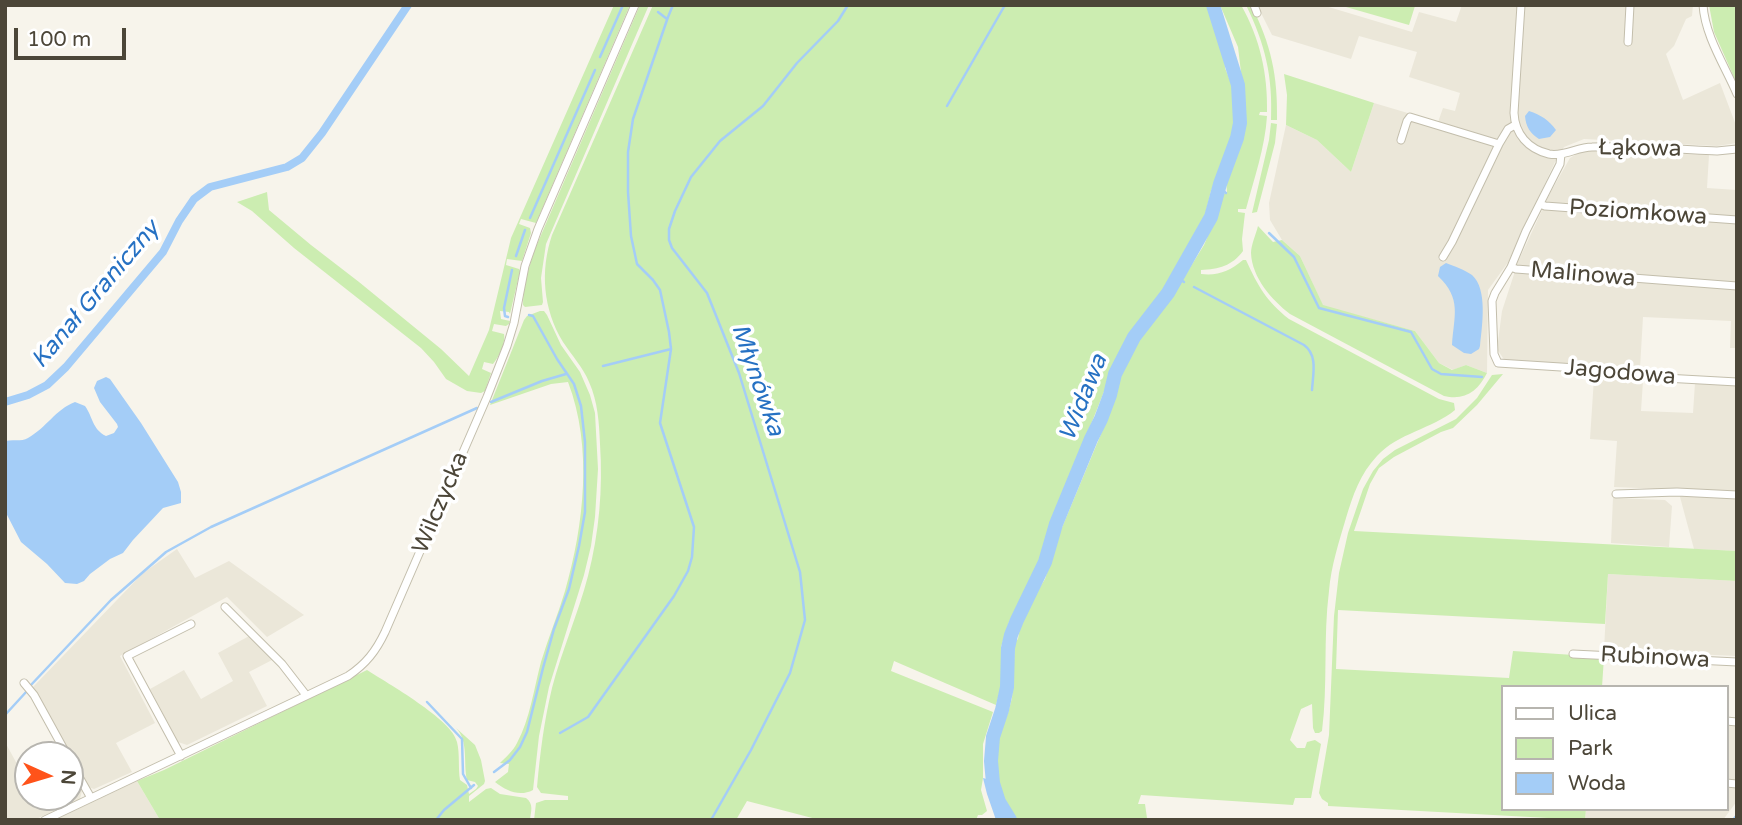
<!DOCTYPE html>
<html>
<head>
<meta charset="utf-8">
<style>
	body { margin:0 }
	#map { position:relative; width:1742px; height:825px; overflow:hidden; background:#f7f4eb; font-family:"Varela Round",sans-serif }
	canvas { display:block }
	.frame { position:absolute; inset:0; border:7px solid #4c4638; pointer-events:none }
	.legend { position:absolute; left:1501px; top:685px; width:228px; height:126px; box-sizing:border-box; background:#fff; border:2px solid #b7b5af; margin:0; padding:9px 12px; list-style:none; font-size:21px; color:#4c4638 }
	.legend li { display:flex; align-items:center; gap:14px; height:35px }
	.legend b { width:35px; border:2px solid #b7b5af }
	.north { position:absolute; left:14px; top:741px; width:70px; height:70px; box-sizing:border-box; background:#fff; border:2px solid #b7b5af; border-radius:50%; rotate:94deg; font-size:19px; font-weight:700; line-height:28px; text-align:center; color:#4c4638 }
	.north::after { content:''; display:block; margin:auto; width:24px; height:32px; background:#ff531a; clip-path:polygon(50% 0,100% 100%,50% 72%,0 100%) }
	.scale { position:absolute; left:14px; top:28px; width:112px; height:32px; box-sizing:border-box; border:4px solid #4c4638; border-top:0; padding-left:9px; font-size:21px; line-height:24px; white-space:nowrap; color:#4c4638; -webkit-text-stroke:5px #fff; paint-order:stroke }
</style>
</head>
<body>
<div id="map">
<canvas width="1742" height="825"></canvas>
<div class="frame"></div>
<ul class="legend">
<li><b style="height:9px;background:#fff"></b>Ulica</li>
<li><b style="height:19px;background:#ccedb1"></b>Park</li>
<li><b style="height:19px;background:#a4cdf7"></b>Woda</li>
</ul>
<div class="north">N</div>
<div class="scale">100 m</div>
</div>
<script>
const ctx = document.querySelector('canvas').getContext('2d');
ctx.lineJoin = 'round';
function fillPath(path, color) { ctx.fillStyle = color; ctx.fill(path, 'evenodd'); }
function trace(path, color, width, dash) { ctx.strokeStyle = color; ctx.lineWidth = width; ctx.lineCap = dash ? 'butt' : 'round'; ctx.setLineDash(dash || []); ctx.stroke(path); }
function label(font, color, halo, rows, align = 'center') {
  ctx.font = font + ' "Varela Round",sans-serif'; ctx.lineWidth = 7; ctx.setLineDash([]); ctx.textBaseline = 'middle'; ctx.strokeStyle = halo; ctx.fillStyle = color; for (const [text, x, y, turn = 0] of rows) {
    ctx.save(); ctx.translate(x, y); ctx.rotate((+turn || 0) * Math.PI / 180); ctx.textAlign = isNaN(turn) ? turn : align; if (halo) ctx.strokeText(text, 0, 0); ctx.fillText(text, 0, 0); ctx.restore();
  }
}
const residential = new Path2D(`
	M1257,5H1322L1412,32L1419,12L1456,22L1462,5H1693L1692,16L1686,19L1674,46L1666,54L1683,100L1720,83L1737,128V143L1717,146L1584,139L1564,147L1555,162L1509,261L1488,290L1487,373L1466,365L1453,370L1439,363L1415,331L1323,306L1300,256L1282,240L1270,220L1269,203L1286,125L1317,140L1351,172L1374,103L1438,122L1443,108L1455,111L1460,93L1409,77L1417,52L1359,36L1351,59L1272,35Z
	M1589,150L1709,155L1707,188L1737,190V348H1730L1731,321L1643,317L1640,368L1505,361L1497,349L1502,311L1518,262L1549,195L1570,158L1578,153Z
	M1594,378L1643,381L1641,411L1693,413L1695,383L1737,386V551L1694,549L1680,497V488L1664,489L1614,487L1617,441L1590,439Z
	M1613,498L1665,500L1672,506L1669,547L1611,543Z
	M177,549L195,578L229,561L304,615L267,637L227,597L120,656L155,723L116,743L132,772L94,789L88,787L33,687L143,573Z
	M1608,574L1737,581V656L1604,650Z
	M251,635L274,659L249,672L267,706L187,745L178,742L150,689L184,670L201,699L233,681L218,653Z
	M1726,725L1737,726V801L1723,820H1585L1586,809H1726Z
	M5,742L28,784V797H70V767L82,791L80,799L34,820H5Z
	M137,781L160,820H55Z`);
const green = new Path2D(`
	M614,5H630L536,223L521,219L519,224L530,228L531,233L522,261L507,259L506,265L519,269L520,271L510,314L509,312L500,311L501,319L510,321L509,324L506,326L494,324L492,331L504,334C506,342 499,357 493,364L484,362L482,369L491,373L485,391L481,393L467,391L446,379L434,362L421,348L294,248L252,211L237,202L267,192L269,210L311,245L359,282L441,349L469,376L489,330L511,238Z
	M640,5H649L546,244L541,278L543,302L542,305L525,307L523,305C523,286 529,267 535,249Z
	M653,5H1208L1224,45L1225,68L1233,88L1235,128L1211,191L1205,215L1158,298L1124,343L1107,384L1050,528L1036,571L1009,622L1001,647L1002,683L996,705L894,661L891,671L993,712L983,744V778L981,790L987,811L982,815H978L976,820H820L747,801L736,820H534L536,803L545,800H568V796L541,793L537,787C540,754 544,721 552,688C562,650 578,614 588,576C599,533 603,489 600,444C599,423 598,402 589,382C583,367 572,356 563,342C543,309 540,271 552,235Z
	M1220,5H1241C1260,38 1268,75 1267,112H1260L1259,115L1267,116C1265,148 1254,179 1246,209H1238V212L1245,213L1242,239L1243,251C1232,266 1219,269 1201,270V274C1218,276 1230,271 1243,260H1246C1258,286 1266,301 1289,319L1439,399L1454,403L1455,410C1432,429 1398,433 1377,456C1360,474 1353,495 1346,518C1339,542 1331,566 1329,591C1323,638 1328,685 1322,731L1319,733H1315L1313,728L1312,704L1301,709L1290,740L1297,748H1305L1307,742L1315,740L1321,744L1311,798H1295L1293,805L1141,795L1138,804H1145L1147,818L1153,820H1017L999,790L997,782V743L1008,713L1012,698L1015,642L1018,639L1020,627L1031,602L1045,579L1058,537L1111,410L1122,373L1143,333L1178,287L1204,245L1215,219L1223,193L1226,194L1227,192L1226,182L1242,143L1245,125V106L1238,47Z
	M1246,5H1251C1271,44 1278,76 1277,120H1271C1273,76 1265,44 1246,5Z
	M1339,5H1413L1415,6L1409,25Z
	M1709,5H1737V84L1714,32Z
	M1284,74L1374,103L1351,172L1317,140L1286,125L1287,95Z
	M1271,123L1277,124L1275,143L1257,212L1252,213L1269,140Z
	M1258,226L1273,242L1282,240L1300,256L1323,305L1415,331L1439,363L1452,370L1466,365L1487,373C1478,391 1465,401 1444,396L1290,314C1272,300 1252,278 1251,253C1251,245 1256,234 1258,226Z
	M540,311H544L547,315L561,345L580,372L590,395L595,413L598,469L595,517L591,546L584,575L549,687L539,736L533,790C520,797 506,791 495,782L508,772L509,764L500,763C506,757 513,751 517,743C530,719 534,688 541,662C548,638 558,615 565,591C584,525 593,447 568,382L551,384L490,405L524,320L527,316Z
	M1503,374L1477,405L1453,428L1441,432L1394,457L1379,468L1370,484L1354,531L1737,551V581L1608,574L1605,624L1338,610L1336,669L1509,678L1513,651L1604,657L1602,687H1502V809H1586L1585,820L1328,806V803L1322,799L1319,793L1329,735L1334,616L1339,573L1348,533L1363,489L1373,471L1383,459L1395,450L1456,419L1477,398L1492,375Z
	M367,670C387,683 453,720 457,742C460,754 458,768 460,780L467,785L469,794L476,789L478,786L475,782L467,780C463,764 469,741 456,728L475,745L481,760L485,781L484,784L469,796V802L486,789L491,788L500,794L526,798C534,804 531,811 530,820H160L137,781L164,770Z`);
const water = new Path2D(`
	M1529,111C1541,115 1549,120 1556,130L1550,137L1539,139C1530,133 1526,127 1525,116Z
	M1446,263C1454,266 1465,270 1472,275C1488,289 1482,326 1480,346L1479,349L1471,354L1464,353L1452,345C1454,315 1462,299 1438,276L1440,267Z
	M106,377L110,379L141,423L178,482L181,492V503L163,508L133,540L123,553L110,559L90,574L84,581L77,584L65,583L47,564L21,542L5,511V441C13,439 21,442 28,438C46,428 56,409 75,402L85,406C93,417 92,429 106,436L114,433L118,427L117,424L100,402L94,388L97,381Z
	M983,778L997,782L999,790L1017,820H996L987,794Z`);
const stream = new Path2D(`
	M658,12L667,19
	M600,57L623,5
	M947,106L1005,5
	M1219,187L1226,193
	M530,218L595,70
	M1269,233L1294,257L1319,308L1411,332L1432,369L1441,374L1482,377
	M516,256L525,230
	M1177,277L1184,282
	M1194,287L1304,345C1318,355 1313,374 1312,390
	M508,317L505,316L504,308L512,270
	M603,366L671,349
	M491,402L542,381L566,374
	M30,686L111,600L166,552L211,527L477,408
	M427,702L462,739L463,774L471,788
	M5,715L27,691
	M560,733L588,717L674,596L688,571L692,557L694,527L660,423L671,349L669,332L660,290L653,280L637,264L631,236L628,192V152L633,119L668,17L673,5
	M494,772L510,760L520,747L527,732L543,668L554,629L569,589L579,546L585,512V442L581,406L574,384L557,359L533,316L529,315
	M436,820L444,810L474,785
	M711,820L751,750L790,673L805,620L800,572L739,373L707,293L672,248L669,240V229L675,211L691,177L720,141L763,106L797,63L838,21L848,5
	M1733,820L1737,815`);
const canal = new Path2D(`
	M5,402L28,395L47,385L66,367L163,252L179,221L194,199L210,187L287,167L302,158L322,133L408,5`);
const river = new Path2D(`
	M1010,820L999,802L993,783L991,761L993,737L1002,710L1007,687L1008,648L1011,635L1017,620L1045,562L1056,524L1091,439L1101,419L1110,395L1115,374L1134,337L1168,293L1211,217L1220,184L1237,138L1240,123L1238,85L1213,5`);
const minor = new Path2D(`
	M1254,5L1257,13
	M1521,5L1514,113C1515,134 1528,149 1549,154C1564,157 1577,147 1592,147C1633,146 1675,149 1717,151L1737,149
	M1703,5C1705,36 1725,66 1737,94
	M1628,42L1630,5
	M1401,140L1407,121L1410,117L1499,144
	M1561,154L1560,164L1526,231L1511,267L1516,269L1737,286
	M1540,204L1545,206L1737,220
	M1443,257L1452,242L1499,144L1508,129L1515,125
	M1511,267L1495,293L1492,301L1494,354L1498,363L1592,369L1647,377L1737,382
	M1616,494L1677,492L1737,495
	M225,607L282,664L306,695
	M1573,654L1737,662
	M24,683L34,695L67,755
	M1726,721L1737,722
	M181,756L127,656L191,624
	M70,761L91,798
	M1726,783L1737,784
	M45,820L348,676C366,664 376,651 385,632L487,397L507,346L514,323L525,266L538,229L635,5`);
const streetNames = [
	["Łąkowa",1640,149,1],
	["Poziomkowa",1638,213,4],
	["Malinowa",1583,275,5],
	["Jagodowa",1620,373,5],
	["Wilczycka",441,503,-67],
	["Rubinowa",1655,658,3]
];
const waterNames = [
	["Kanał Graniczny",96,295,-50],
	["Młynówka",757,380,71],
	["Widawa",1084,398,-68]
];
fillPath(residential, '#ebe7d9');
fillPath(green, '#ccedb1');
fillPath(water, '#a4cdf7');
trace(stream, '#a4cdf7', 2.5);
trace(canal, '#a4cdf7', 8);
trace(river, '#a4cdf7', 14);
trace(minor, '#c3beac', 9);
trace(minor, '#fff', 7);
label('23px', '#4c4638', '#fff', streetNames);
label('italic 24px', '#2671c3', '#fff', waterNames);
</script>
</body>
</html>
